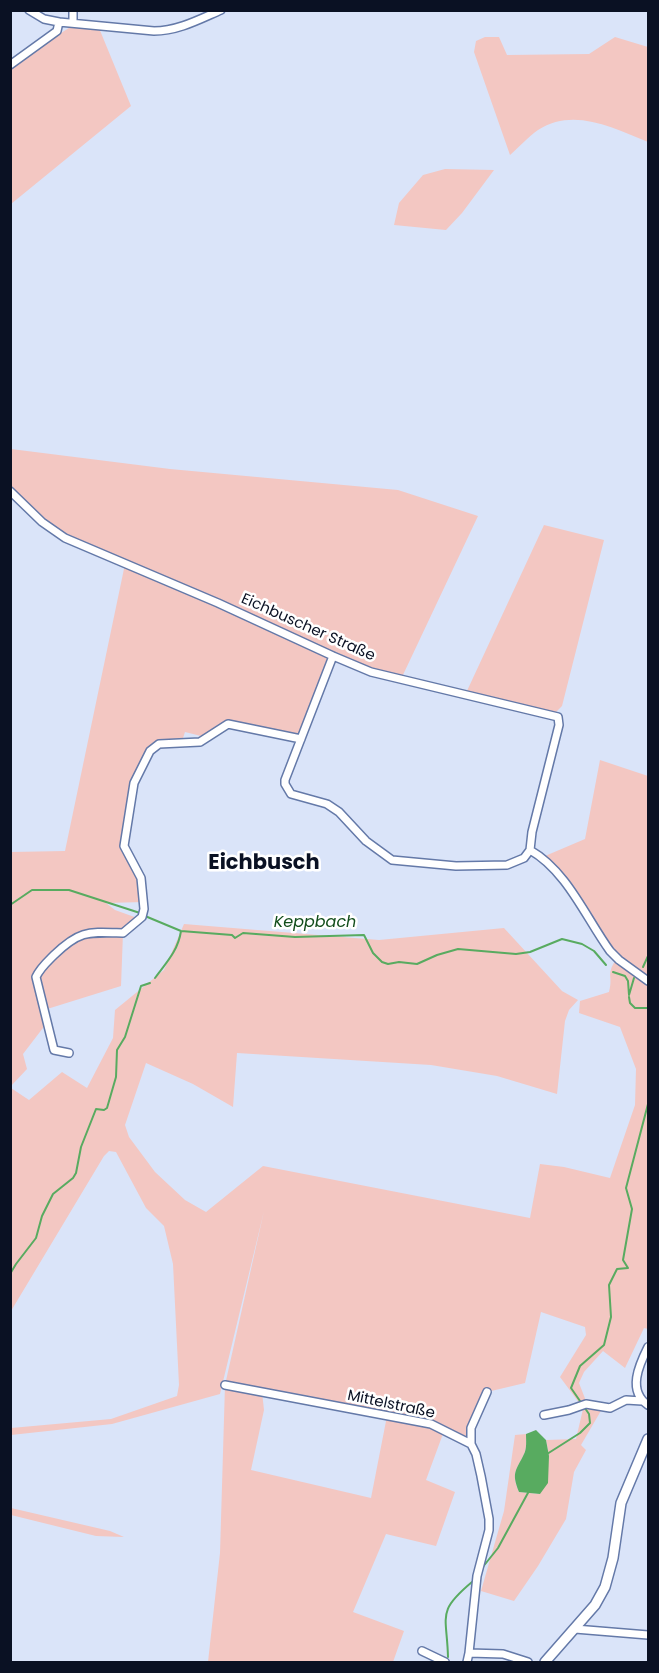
<!DOCTYPE html>
<html>
<head>
<meta charset="utf-8">
<style>
	body { margin:0 }
	#map { position:relative; width:659px; height:1673px; overflow:hidden; background:#dae4f9; font-family:Poppins,sans-serif }
	canvas { display:block }
	.frame { position:absolute; inset:0; border:12px solid #0a1123; pointer-events:none }
</style>
</head>
<body>
<div id="map">
<canvas width="659" height="1673"></canvas>
<div class="frame"></div>
</div>
<script>
const ctx = document.querySelector('canvas').getContext('2d');
ctx.lineJoin = 'round';
function fillPath(path, color) { ctx.fillStyle = color; ctx.fill(path, 'evenodd'); }
function trace(path, color, width, dash) { ctx.strokeStyle = color; ctx.lineWidth = width; ctx.lineCap = dash ? 'butt' : 'round'; ctx.setLineDash(dash || []); ctx.stroke(path); }
function label(font, color, halo, rows, align = 'center') {
  ctx.font = font + ' Poppins,sans-serif'; ctx.lineWidth = 5; ctx.setLineDash([]); ctx.textBaseline = 'middle'; ctx.strokeStyle = halo; ctx.fillStyle = color; for (const [text, x, y, turn = 0] of rows) {
    ctx.save(); ctx.translate(x, y); ctx.rotate((+turn || 0) * Math.PI / 180); ctx.textAlign = isNaN(turn) ? turn : align; if (halo) ctx.strokeText(text, 0, 0); ctx.fillText(text, 0, 0); ctx.restore();
  }
}
const green = new Path2D(`
	M72,26L99,28L131,106L11,204V65Z
	M485,37H499L507,55L589,54L615,37L648,47V142C613,128 574,107 538,130C528,137 519,147 510,155L474,52L476,41Z
	M445,169L494,170L462,213L446,230L394,225L399,203L423,175Z
	M11,449L170,469L398,490L478,516L402,677L367,667L337,656L301,739L228,724L200,742L201,736L185,732L181,744H159L150,751L134,783L124,846L141,878L144,902L106,903L115,910L140,919L123,933L121,986L44,1010L46,1024L23,1054L27,1069L11,1086V852L65,851L125,564L65,538L11,491Z
	M544,525L604,540L562,706L556,712H548L466,693Z
	M600,760L648,776V1329L644,1328L625,1368L603,1351L584,1372L579,1383L586,1401L580,1404L560,1377L586,1335L585,1327L541,1312L525,1383L487,1392L471,1428V1444L444,1431L426,1480L455,1492L436,1546L386,1534L353,1612L404,1631L393,1662H208L220,1553L225,1385L264,1211L220,1394L112,1424L11,1435V1428L111,1419L177,1396L179,1385L173,1264L164,1226L146,1208L116,1152L109,1151L104,1156L11,1311V1088L29,1100L62,1072L87,1088L113,1038L115,1010L164,970L184,924L379,940L504,928L562,991L578,1000L569,1010L565,1021L557,1094L497,1076L431,1065L237,1053L233,1107L193,1084L146,1063L125,1125L129,1137L155,1172L185,1200L206,1212L263,1166L530,1218L540,1164L564,1167L610,1178L635,1105L636,1069L620,1027L579,1013L580,1001L609,992C614,974 604,976 619,955C592,925 571,888 545,856L585,839ZM262,1392L387,1416L371,1498L251,1470L264,1410Z
	M588,1406L602,1409L581,1445L586,1450L574,1472L566,1519L538,1566L514,1601L481,1591L504,1511L515,1435L526,1434C526,1440 527,1449 524,1454C516,1471 511,1473 519,1492L540,1494L549,1456L546,1440L576,1439L583,1409Z
	M11,1508L110,1531L124,1537L96,1536L11,1515Z`);
const water = new Path2D(`
	M536,1430L546,1440L549,1456L548,1483L540,1494L519,1492C511,1472 516,1471 524,1454C527,1449 526,1440 526,1434Z`);
const stream = new Path2D(`
	M10,905L32,890H69L140,913
	M145,916L181,931L232,935L235,938L243,933L295,937L364,935L373,953L382,962L388,964L399,962L417,964L437,955L458,949L516,954L530,952L562,939L582,944L594,951L606,965
	M643,967L648,956
	M613,972L625,976L628,981L629,995L634,978
	M155,978C166,963 178,951 181,931
	M629,997L630,1003L635,1008H648
	M10,1274L16,1264L36,1238L42,1216L53,1194L73,1178L76,1173L81,1147L96,1109L104,1110L107,1108L116,1077L117,1050L125,1037L141,986L150,983
	M547,1454L580,1433L590,1423L589,1414L571,1388L580,1366L604,1345L611,1317L609,1285L617,1269L628,1268L623,1260L632,1209L626,1188L648,1104
	M482,1568L498,1548L529,1491
	M448,1657C447,1615 436,1612 472,1582`);
const minor = new Path2D(`
	M29,10L44,19L59,22L154,31C178,31 200,19 221,10
	M73,10V22
	M10,65L57,31L59,22
	M10,491L42,522L65,538L218,603L333,656L371,672L558,717L559,725L532,832L530,850L524,858L507,865L456,866L392,860L366,841L339,812L327,804L291,794L285,784V780L333,656
	M530,850C567,871 586,918 610,951L619,960L648,981
	M69,1053L54,1050L36,977C40,968 47,962 54,955C80,930 88,932 123,933L142,917L144,909L141,878L124,846L134,783L150,751L159,744L200,742L228,724L301,739
	M648,1347C639,1365 627,1391 648,1405
	M225,1385L431,1424L471,1444L476,1454L481,1476L489,1519V1530L477,1576L469,1653L467,1662
	M544,1415L569,1410L586,1404L610,1408L626,1400L642,1401
	M471,1444V1428L487,1392
	M575,1629L648,1635
	M422,1651L445,1662
	M469,1653L503,1654L528,1662`);
const tertiary = new Path2D(`
	M545,1662L595,1605L605,1587L613,1558L621,1503L648,1439`);
const streetNames = [
	["Eichbuscher Straße",308,628,24],
	["Mittelstraße",391,1405,12]
];
const waterNames = [
	["Keppbach",315,923]
];
const districtNames = [
	["Eichbusch",264,864]
];
fillPath(green, '#f3c7c2');
fillPath(water, '#58ab60');
trace(stream, '#58ab60', 2);
trace(minor, '#6479a8', 10);
trace(tertiary, '#6479a8', 12);
trace(minor, '#fff', 7);
trace(tertiary, '#fff', 9);
label('15px', '#0a1123', '#fff', streetNames);
label('italic 16px', '#124d1b', '#fff', waterNames);
label('bold 21px', '#0a1123', '#fff', districtNames);
</script>
</body>
</html>
